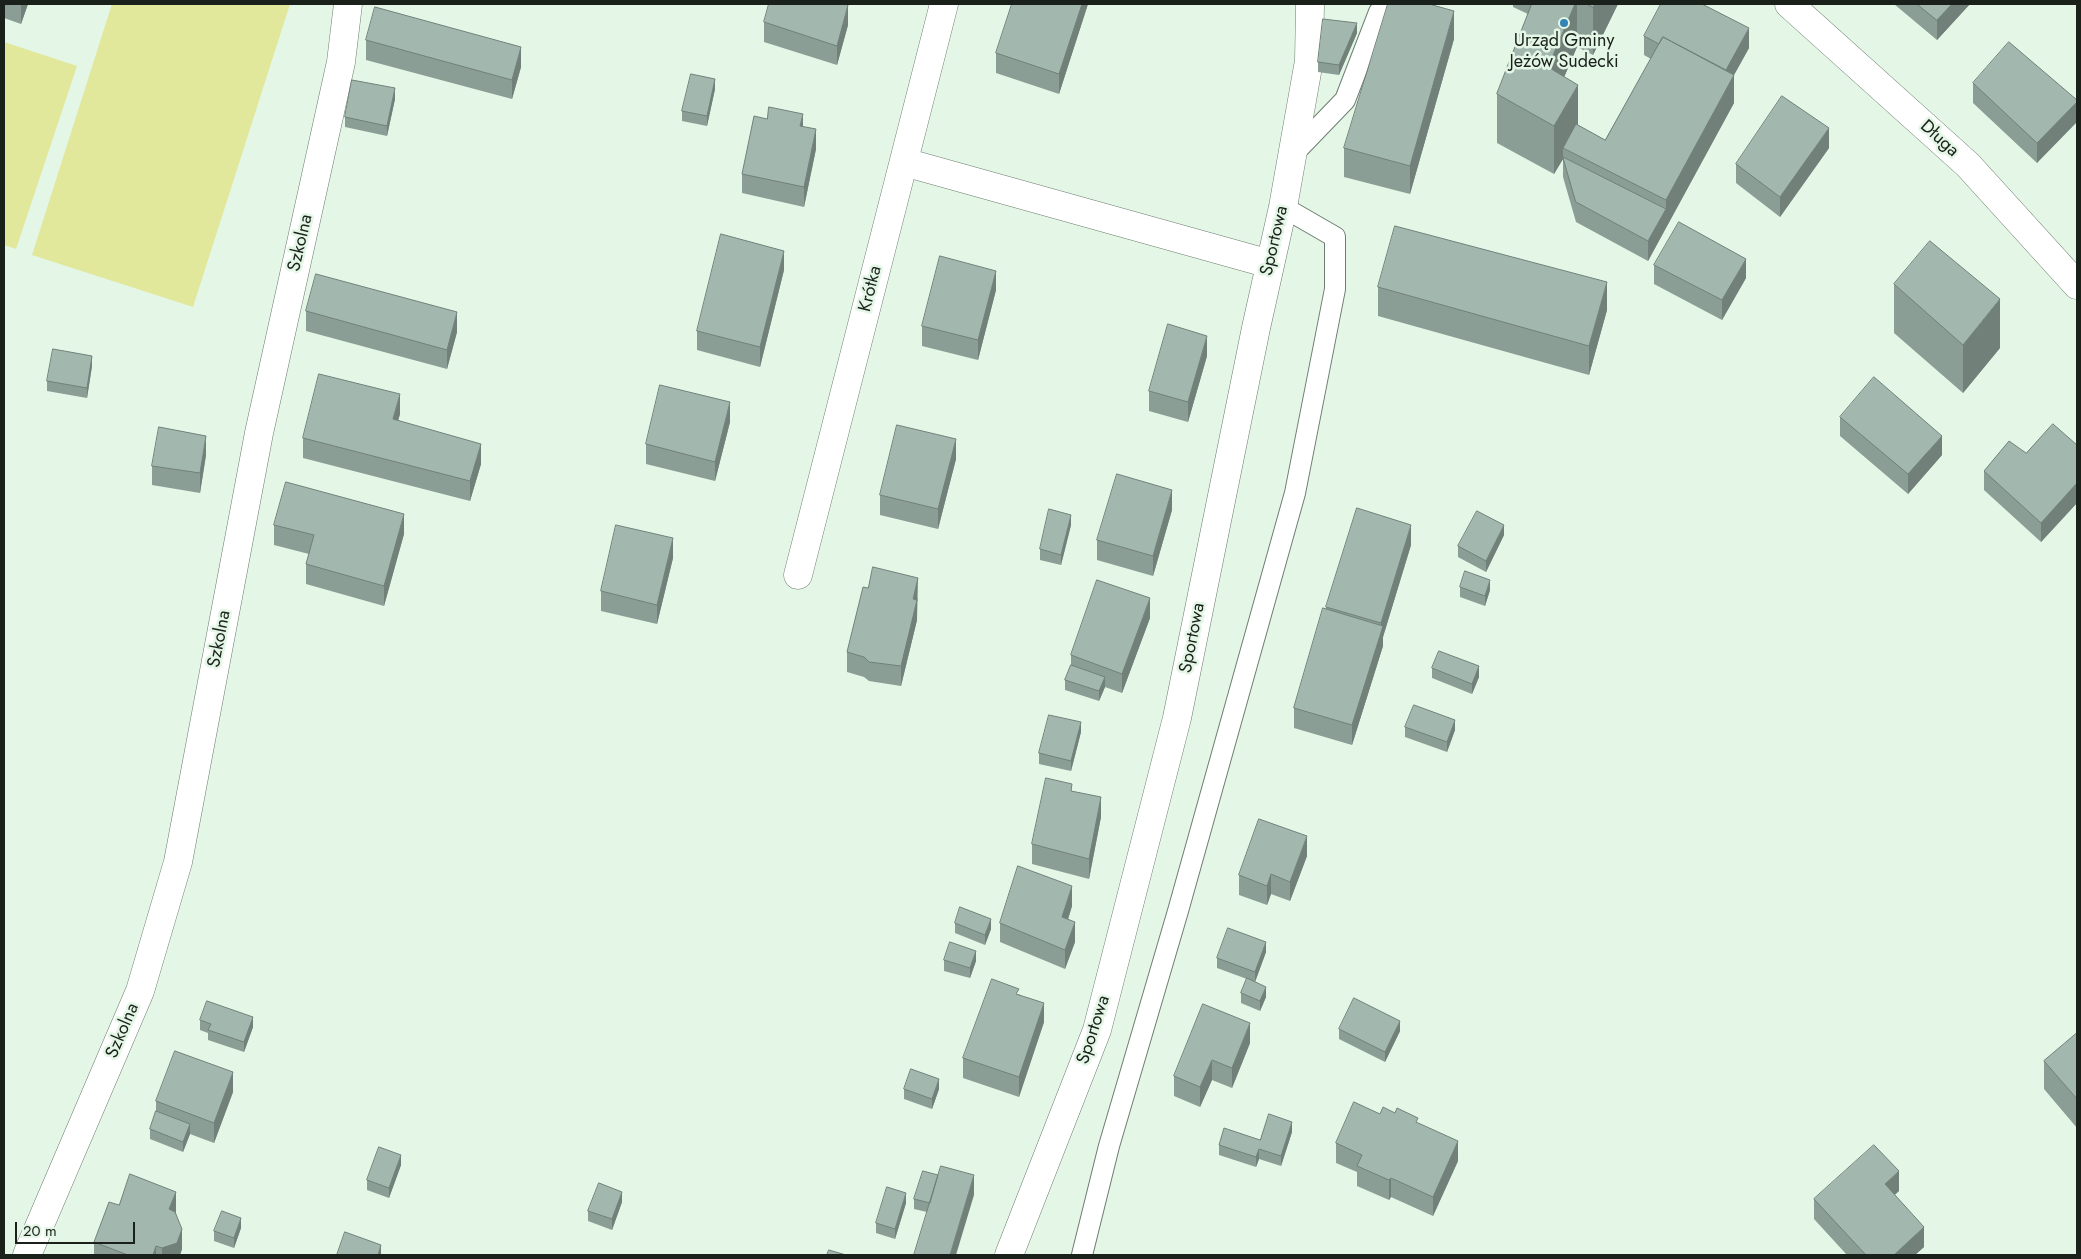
<!DOCTYPE html>
<html>
<head>
<meta charset="utf-8">
<style>
	body { margin:0 }
	#map { position:relative; width:2081px; height:1259px; overflow:hidden; background:#e4f6e6; font-family:Jost,sans-serif }
	canvas { display:block }
	.frame { position:absolute; inset:0; border:5px solid #1a211b; pointer-events:none }
	.scale { position:absolute; left:15px; top:1222px; width:120px; height:22px; box-sizing:border-box; border:2px solid #1a211b; border-top:0; padding-left:6px; font-size:15px; line-height:18px; white-space:nowrap; color:#1a211b; -webkit-text-stroke:4px #e4f6e6; paint-order:stroke }
</style>
</head>
<body>
<div id="map">
<canvas width="2081" height="1259"></canvas>
<div class="frame"></div>
<div class="scale">20 m</div>
</div>
<script>
const ctx = document.querySelector('canvas').getContext('2d');
ctx.lineJoin = 'round';
function fillPath(path, color) { ctx.fillStyle = color; ctx.fill(path, 'evenodd'); }
function trace(path, color, width, dash) { ctx.strokeStyle = color; ctx.lineWidth = width; ctx.lineCap = dash ? 'butt' : 'round'; ctx.setLineDash(dash || []); ctx.stroke(path); }
function label(font, color, halo, rows, align = 'center') {
  ctx.font = font + ' Jost,sans-serif'; ctx.lineWidth = 5; ctx.setLineDash([]); ctx.textBaseline = 'middle'; ctx.strokeStyle = halo; ctx.fillStyle = color; for (const [text, x, y, turn = 0] of rows) {
    ctx.save(); ctx.translate(x, y); ctx.rotate((+turn || 0) * Math.PI / 180); ctx.textAlign = isNaN(turn) ? turn : align; if (halo) ctx.strokeText(text, 0, 0); ctx.fillText(text, 0, 0); ctx.restore();
  }
}
const green = new Path2D(`
	M112,4H290L193,307L32,255Z
	M4,42L77,66L16,249L4,245Z`);
const lane = new Path2D(`
	M1293,154L1345,100L1379,12L1390,4
	M1082,1255L1109,1146L1178,911L1295,493L1335,289V237L1283,207`);
const street = new Path2D(`
	M904,162L1270,264
	M798,575L944,4
	M27,1255L140,991L178,862L259,433L341,62L348,4
	M1009,1255L1097,1030L1177,718L1256,328L1283,207L1309,61L1310,4`);
const secondary = new Path2D(`
	M1789,4L1968,165L2077,285`);
const wall = new Path2D(`
	M4,4H28L21,24L4,18Z
	M1088,4L1059,94L996,73V53Z
	M1513,4H1618L1593,55L1577,47L1564,77L1578,125L1605,140L1651,59L1644,55V36L1749,48L1734,75V103L1648,261L1576,222L1563,177V159L1554,174L1497,143V94L1528,14L1513,7Z
	M1894,4H1970L1937,40Z
	M764,22L848,25L837,65L764,42Z
	M1357,33L1339,75L1318,72V62Z
	M1454,39L1410,194L1344,177V148Z
	M366,40L521,67L512,99L366,60Z
	M1973,83L2077,100L2037,163L1973,103Z
	M715,89L707,126L682,121V111Z
	M395,99L387,136L345,127V117Z
	M803,127L816,149L804,207L742,193V174Z
	M1829,148L1780,217L1736,183V164Z
	M1654,265L1746,278L1722,320L1654,284Z
	M784,270L760,367L697,350V331Z
	M1894,284L2000,348L1963,393L1894,333Z
	M1378,287L1607,310L1589,375L1378,316Z
	M996,290L978,360L922,346V326Z
	M306,311L457,332L447,369L306,331Z
	M1207,356L1188,422L1149,411V391Z
	M92,366L87,398L47,391V381Z
	M400,414L398,420L481,464L470,501L303,458V438Z
	M1840,417L1942,455L1908,494L1840,436Z
	M730,422L715,481L646,464V444Z
	M2077,445V503L2041,542L1984,490V471L2026,453Z
	M206,455L200,493L152,485V466Z
	M956,459L938,529L880,515V495Z
	M1172,510L1153,576L1097,560V540Z
	M274,525L404,534L384,606L306,584V564L309,554L274,545Z
	M1071,525L1061,565L1040,560V549Z
	M1504,535L1486,572L1458,557V546Z
	M1411,545L1383,637V646L1352,745L1294,728V708L1326,609V607Z
	M673,558L657,624L601,611V591Z
	M1460,587L1490,590L1485,606L1460,597Z
	M918,598L917,602V620L901,686L869,681L864,677L847,672V652Z
	M1150,618L1122,693L1105,687L1099,701L1065,690V680L1071,665V655Z
	M1432,668L1479,677L1472,694L1432,678Z
	M1405,727L1455,730L1447,752L1405,737Z
	M1081,732L1071,771L1039,764V753Z
	M1072,791L1101,817L1089,879L1032,864V844Z
	M1307,856L1290,901L1271,894L1267,905L1239,895V875Z
	M1072,906L1068,920L1075,942L1065,969L1000,942V923Z
	M955,923L991,929L985,945L955,933Z
	M1266,952L1255,982L1266,997L1260,1011L1241,1003V993L1247,979L1217,968V958Z
	M944,960L976,961L970,978L944,971Z
	M1019,994L1044,1022L1019,1097L963,1078V1058Z
	M200,1020L253,1027L244,1052L208,1040V1033L200,1030Z
	M1339,1029L1400,1031L1385,1062L1339,1039Z
	M2077,1033V1128L2044,1089V1061Z
	M1250,1043L1232,1088L1212,1080L1200,1107L1174,1096V1076Z
	M904,1089H939L932,1109L904,1099Z
	M233,1092L214,1143L190,1134L183,1152L150,1139V1129L156,1111V1101Z
	M1380,1114L1418,1123L1458,1161L1433,1216L1391,1197L1389,1200L1357,1186V1172L1336,1163V1143Z
	M1292,1132L1281,1166L1259,1159L1256,1167L1219,1155V1145L1260,1140Z
	M401,1165L389,1198L367,1190V1180Z
	M1899,1191L1894,1195L1924,1247L1915,1255H1847L1814,1219V1199Z
	M974,1195L927,1212L914,1209V1199Z
	M622,1202L612,1230L588,1221V1211Z
	M906,1203L895,1239L876,1233V1223Z
	M119,1205L176,1211V1213L182,1249L180,1255H94V1242Z
	M241,1228L234,1248L214,1241V1231Z`);
const shadedWall = new Path2D(`
	M21,4H28L21,24Z
	M1082,4H1088L1059,94V74Z
	M1575,4H1577V47L1548,115V67Z
	M1595,4H1618L1593,55V7Z
	M1952,4H1970L1937,40V20Z
	M848,5V25L837,65V46Z
	M1454,11V39L1410,194V166Z
	M1357,23V33L1339,75V65Z
	M1749,28V48L1734,75V103L1648,261V241L1666,209V200L1722,77Z
	M521,47V67L512,99V80Z
	M715,79V89L707,126V116Z
	M1578,85V133L1563,148V159L1554,174V126Z
	M395,88V99L387,136V126Z
	M2077,102V122L2037,163V143Z
	M803,114V134L800,126Z
	M1829,128V148L1780,217V197Z
	M816,129V149L804,207V187Z
	M784,251V270L760,367V347Z
	M1746,259V278L1722,320V300Z
	M996,271V290L978,360V340Z
	M1607,282V310L1589,375V346Z
	M2000,299V348L1963,393V345Z
	M457,312V332L447,369V350Z
	M1207,336V356L1188,422V402Z
	M92,356V366L87,398V388Z
	M400,394V414L393,439V419Z
	M730,402V422L715,481V462Z
	M206,436V455L200,493V473Z
	M1942,436V455L1908,494V474Z
	M956,439V459L938,529V509Z
	M481,444V464L470,501V481Z
	M2077,483V503L2041,542V523Z
	M1172,490V510L1153,576V556Z
	M404,514V534L384,606V586Z
	M1071,515V525L1061,565V555Z
	M1411,525V545L1383,637V646L1352,745V725L1381,632V623Z
	M1504,525V535L1486,572V561Z
	M673,538V558L657,624V605Z
	M918,578L917,620L901,686V666L913,599Z
	M1490,580V590L1485,606V596Z
	M1150,598V618L1122,693V674Z
	M1479,666V677L1472,694V684Z
	M1105,677V687L1099,701V691Z
	M1455,720V730L1447,752V742Z
	M1081,722V732L1071,771V761Z
	M1101,797V817L1089,879V859Z
	M1307,836V856L1290,901V882Z
	M1271,874V894L1267,905V886Z
	M1072,886V906L1062,937V917Z
	M991,919V929L985,945V935Z
	M1075,922V942L1065,969V950Z
	M1266,942V952L1255,982V972Z
	M976,951V961L970,978V968Z
	M1266,987V997L1260,1011V1001Z
	M1044,1003V1022L1019,1097V1077Z
	M253,1017V1027L244,1052V1042Z
	M1400,1021V1031L1385,1062V1052Z
	M1250,1023V1043L1232,1088V1068Z
	M1212,1060V1080L1200,1107V1087Z
	M233,1072V1092L214,1143V1123Z
	M939,1079V1089L932,1109V1099Z
	M1292,1122V1132L1281,1166V1156Z
	M190,1124V1134L183,1152V1142Z
	M1458,1141V1161L1433,1216V1197Z
	M1259,1149V1159L1256,1167V1157Z
	M401,1155V1165L389,1198V1188Z
	M1899,1171V1191L1885,1204V1184Z
	M974,1175V1195L956,1255H950Z
	M1391,1178V1197L1389,1200V1180Z
	M176,1192V1211L169,1229V1209Z
	M622,1192V1202L612,1230V1219Z
	M906,1193V1203L895,1239V1229Z
	M241,1218V1228L234,1248V1238Z
	M1924,1227V1247L1915,1255H1894Z
	M182,1229V1249L180,1255H162V1248Z
	M381,1245V1255H378Z
	M156,1246V1255H153Z`);
const building = new Path2D(`
	M769,4H844L848,5L837,46L764,22Z
	M1012,4H1082L1059,74L996,53Z
	M1388,4H1429L1454,11L1410,166L1344,148Z
	M1532,4H1575L1548,67L1578,85L1554,126L1497,94Z
	M1587,4H1595L1593,7Z
	M1661,4H1702L1749,28L1726,70L1663,37L1659,44L1644,36Z
	M1917,4H1952L1937,20Z
	M375,7L521,47L512,80L366,40Z
	M1323,19L1357,23L1339,65L1318,62Z
	M1663,37L1734,75L1666,200L1563,148L1576,124L1605,140Z
	M2009,42L2077,100V102L2037,143L1973,83Z
	M691,74L715,79L707,116L682,111Z
	M352,80L395,88L387,126L345,117Z
	M1782,96L1829,128L1780,197L1736,164Z
	M769,107L803,114L800,126L816,129L804,187L742,174L754,116L767,119Z
	M1563,157L1666,209L1648,241L1576,202Z
	M1679,222L1746,259L1722,300L1654,265Z
	M1395,226L1607,282L1589,346L1378,287Z
	M721,234L784,251L760,347L697,331Z
	M1930,241L2000,299L1963,345L1894,284Z
	M940,256L996,271L978,340L922,326Z
	M316,274L457,312L447,350L306,311Z
	M1168,324L1207,336L1188,402L1149,391Z
	M53,349L92,356L87,388L47,381Z
	M319,374L400,394L393,419L481,444L470,481L303,438Z
	M1874,377L1942,436L1908,474L1840,417Z
	M660,385L730,402L715,462L646,444Z
	M2053,424L2077,445V483L2041,523L1984,471L2009,441L2026,453Z
	M897,425L956,439L938,509L880,495Z
	M159,427L206,436L200,473L152,466Z
	M1117,474L1172,490L1153,556L1097,540Z
	M286,482L404,514L384,586L306,564L314,535L274,525Z
	M1357,508L1411,525L1381,623L1326,607Z
	M1049,509L1071,515L1061,555L1040,549Z
	M1477,511L1504,525L1486,561L1458,546Z
	M616,525L673,538L657,605L601,591Z
	M873,567L918,578L913,599L917,600L901,666L869,662L864,657L847,652L863,587L868,588Z
	M1465,571L1490,580L1485,596L1460,587Z
	M1097,580L1150,598L1122,674L1071,655Z
	M1323,608L1383,626L1352,725L1294,708Z
	M1439,651L1479,666L1472,684L1432,668Z
	M1071,665L1105,677L1099,691L1065,680Z
	M1414,705L1455,720L1447,742L1405,727Z
	M1049,715L1081,722L1071,761L1039,753Z
	M1046,778L1072,784L1071,791L1101,797L1089,859L1032,844Z
	M1259,819L1307,836L1290,882L1271,874L1267,886L1239,875Z
	M1018,866L1072,886L1062,917L1075,922L1065,950L1000,923Z
	M960,907L991,919L985,935L955,923Z
	M1228,928L1266,942L1255,972L1217,958Z
	M950,942L976,951L970,968L944,960Z
	M1247,978L1266,987L1260,1001L1241,993Z
	M992,979L1019,989L1016,994L1044,1003L1019,1077L963,1058Z
	M1354,998L1400,1021L1385,1052L1339,1029Z
	M207,1001L253,1017L244,1042L208,1030L211,1024L200,1020Z
	M1203,1004L1250,1023L1232,1068L1212,1060L1200,1087L1174,1076Z
	M2077,1033V1099L2044,1061Z
	M175,1051L233,1072L214,1123L156,1101Z
	M911,1069L939,1079L932,1099L904,1089Z
	M1354,1102L1380,1114L1383,1107L1395,1113L1397,1108L1418,1118L1416,1122L1458,1141L1433,1197L1391,1178L1389,1180L1357,1166L1362,1155L1336,1143Z
	M156,1111L190,1124L183,1142L150,1129Z
	M1269,1114L1292,1122L1281,1156L1259,1149L1256,1157L1219,1145L1224,1128L1260,1140Z
	M1874,1145L1899,1171L1885,1184L1924,1227L1894,1255H1866L1814,1199Z
	M379,1147L401,1155L389,1188L367,1180Z
	M941,1166L974,1175L950,1255H914Z
	M923,1171L938,1175L930,1203L914,1199Z
	M130,1174L176,1192L169,1209L175,1212L182,1229L177,1243L162,1248L156,1246L153,1255H128L94,1242L109,1202L119,1205Z
	M599,1183L622,1192L612,1219L588,1211Z
	M887,1187L906,1193L895,1229L876,1223Z
	M222,1211L241,1218L234,1238L214,1231Z
	M345,1232L381,1245L378,1255H337Z
	M829,1250L846,1255H827Z`);
const markers = [
	[1564,23,5,"#3484b5"]
];
const poiNames = [
	["Urząd Gminy",1564,42],
	["Jeżów Sudecki",1564,63]
];
const streetNames = [
	["Długa",1939,139,42],
	["Sportowa",1275,241,-77],
	["Szkolna",301,243,-77],
	["Krótka",871,289,-76],
	["Sportowa",1193,638,-79],
	["Szkolna",220,639,-79],
	["Sportowa",1094,1030,-72],
	["Szkolna",123,1031,-67]
];
fillPath(green, '#e1e79b');
trace(lane, '#6e7d70', 22);
trace(street, '#6e7d70', 29);
trace(secondary, '#6e7d70', 29);
trace(lane, '#fff', 20);
trace(street, '#fff', 28);
trace(secondary, '#fff', 28);
fillPath(wall, '#8b9e96');
fillPath(shadedWall, '#71817a');
fillPath(building, '#a2b8ae');
trace(building, '#71817a', 1);
for (const [x, y, r, color] of markers) { const dot = new Path2D(); dot.arc(x, y, r, 0, 2 * Math.PI); ctx.fillStyle = color; ctx.fill(dot); trace(dot, '#e4f6e6', 2); }
label('18px', '#1a211b', '#e4f6e6', poiNames);
label('18px', '#1a211b', '#e4f6e6', streetNames);
</script>
</body>
</html>
